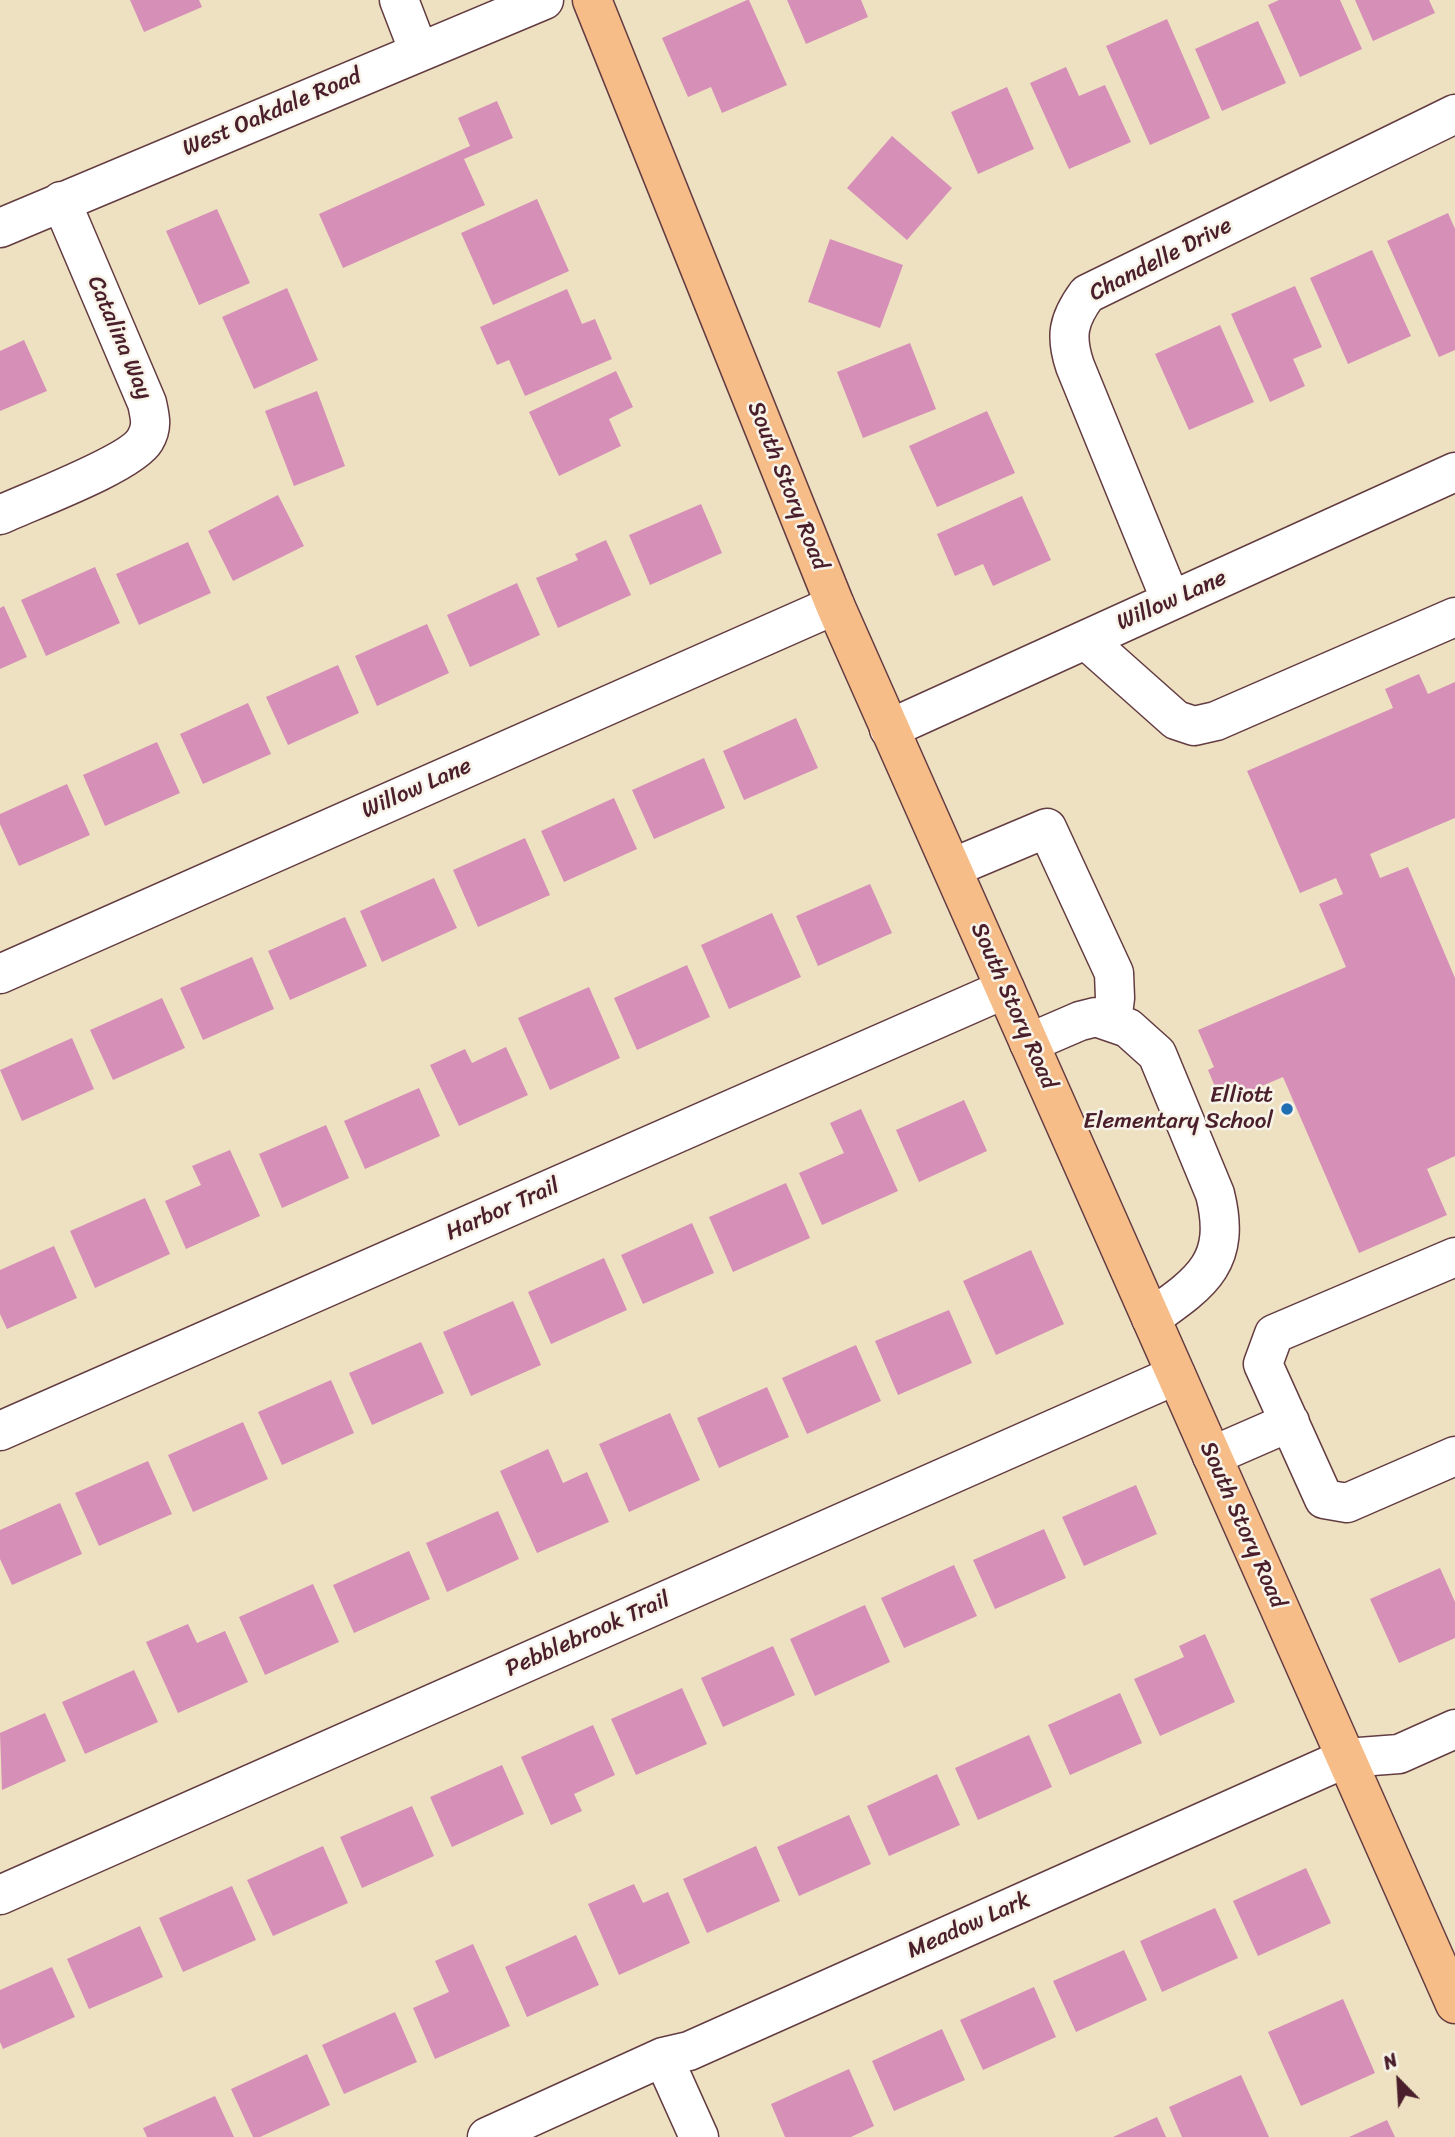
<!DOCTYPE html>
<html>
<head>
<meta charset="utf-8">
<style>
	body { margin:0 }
	#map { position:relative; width:1455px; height:2137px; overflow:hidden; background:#eee1c1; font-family:Sriracha,sans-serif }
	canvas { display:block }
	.north { position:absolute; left:1364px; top:2046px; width:70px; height:70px; -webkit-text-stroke:5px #f7f3e8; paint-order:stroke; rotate:336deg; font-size:19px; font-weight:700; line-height:28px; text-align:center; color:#4a1f2b }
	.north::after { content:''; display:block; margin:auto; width:24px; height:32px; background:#4a1f2b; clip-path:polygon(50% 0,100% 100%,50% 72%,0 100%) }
</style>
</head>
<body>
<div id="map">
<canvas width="1455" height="2137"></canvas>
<div class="north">N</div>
</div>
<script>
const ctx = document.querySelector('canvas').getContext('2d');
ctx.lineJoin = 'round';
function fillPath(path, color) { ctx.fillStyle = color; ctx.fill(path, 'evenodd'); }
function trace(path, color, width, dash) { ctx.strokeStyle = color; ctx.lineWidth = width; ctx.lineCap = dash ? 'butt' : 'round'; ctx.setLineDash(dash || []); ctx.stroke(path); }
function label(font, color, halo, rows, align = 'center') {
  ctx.font = font + ' Sriracha,sans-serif'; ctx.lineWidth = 5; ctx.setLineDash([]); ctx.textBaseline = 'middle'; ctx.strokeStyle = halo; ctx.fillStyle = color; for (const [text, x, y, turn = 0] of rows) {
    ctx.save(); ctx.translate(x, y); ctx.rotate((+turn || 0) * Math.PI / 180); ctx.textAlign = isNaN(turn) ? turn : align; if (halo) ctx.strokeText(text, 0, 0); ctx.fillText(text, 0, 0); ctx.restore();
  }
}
const building = new Path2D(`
	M130,0H199L202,7L144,32Z
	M747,0H749L787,85L722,113L711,87L688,97L662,38Z
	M787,0H861L868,17L806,44Z
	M1279,0H1340L1362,49L1300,77L1268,5Z
	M1355,0H1429L1435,13L1373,41Z
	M1167,19L1210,118L1150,145L1106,46Z
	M1258,21L1286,83L1222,111L1195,49Z
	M1066,67L1079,96L1105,85L1131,142L1069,169L1030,83Z
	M1007,87L1034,149L978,174L951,112Z
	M497,101L513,138L464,159L485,205L343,268L319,214L470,146L458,118Z
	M892,136L952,188L907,240L847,188Z
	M537,199L569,271L493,305L461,233Z
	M217,209L250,283L199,305L166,231Z
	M1448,213L1455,229V350L1439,357L1387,241Z
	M830,239L903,265L880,328L808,302Z
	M1372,250L1411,336L1348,364L1310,278Z
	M1295,286L1322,347L1293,359L1305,386L1270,402L1231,314Z
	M287,288L318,360L254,389L222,317Z
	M567,289L582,324L595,319L612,359L525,396L509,360L497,365L480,327Z
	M1220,325L1254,402L1189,430L1155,354Z
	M24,340L47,391L0,411V351Z
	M910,343L936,409L863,438L837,372Z
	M616,371L633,407L609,419L621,446L559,476L529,412Z
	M317,391L345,466L294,486L265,411Z
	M987,411L1015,473L937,507L909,446Z
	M278,495L304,546L233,581L208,531Z
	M1022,496L1051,560L993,586L983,564L955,576L937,534Z
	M701,504L722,553L650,585L629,535Z
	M606,540L631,595L558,628L536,578L578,560L575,554Z
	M188,542L211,593L139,625L116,574Z
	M95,567L120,623L46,656L21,600Z
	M517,583L540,635L470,667L447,615Z
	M4,606L27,657L0,669V608Z
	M427,624L449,673L377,706L355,656Z
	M338,665L359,713L288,745L266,697Z
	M1419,674L1428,694L1455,682V818L1370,854L1380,878L1408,867L1455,978V1156L1427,1169L1447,1215L1359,1253L1283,1077L1222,1103L1208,1070L1214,1067L1198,1030L1346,967L1319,904L1343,894L1336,878L1300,893L1247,771L1393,708L1385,689Z
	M248,703L271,754L203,784L180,734Z
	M796,718L818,768L744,800L723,751Z
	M157,742L180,793L105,826L83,775Z
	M704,758L725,808L654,839L632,790Z
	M67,784L90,835L19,866L0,824V814Z
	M614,798L637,849L564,882L541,831Z
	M525,838L550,895L478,927L453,870Z
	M434,878L457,928L382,962L360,911Z
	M870,884L892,933L818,966L796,916Z
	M772,913L801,977L729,1009L701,945Z
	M345,917L367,966L290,1000L268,951Z
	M252,957L274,1009L203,1040L180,988Z
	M687,965L710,1017L637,1050L614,998Z
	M589,987L620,1058L550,1090L518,1018Z
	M162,998L185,1048L113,1080L90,1030Z
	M72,1038L94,1089L22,1121L0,1070Z
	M506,1047L528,1095L459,1126L430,1065L465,1049L472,1063Z
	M419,1088L440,1136L365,1169L344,1121Z
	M964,1100L987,1151L919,1182L896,1130Z
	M861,1109L898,1191L822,1225L799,1173L844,1153L830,1123Z
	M326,1125L349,1178L282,1208L259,1154Z
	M230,1150L260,1216L186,1249L165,1201L201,1185L192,1166Z
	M786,1183L810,1238L733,1272L709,1217Z
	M145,1198L170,1254L95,1288L70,1231Z
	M692,1223L714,1273L643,1304L621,1255Z
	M54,1246L77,1298L7,1329L0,1314V1270Z
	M1031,1250L1064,1324L996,1355L963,1281Z
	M604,1258L627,1310L551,1344L528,1292Z
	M513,1301L541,1365L471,1396L443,1332Z
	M949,1310L972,1363L898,1395L875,1341Z
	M421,1342L444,1393L372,1425L349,1373Z
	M856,1345L881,1401L807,1434L782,1378Z
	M331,1380L354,1433L282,1465L258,1412Z
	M767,1387L789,1437L719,1468L697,1418Z
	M670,1413L700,1480L629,1512L599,1444Z
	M243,1422L268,1479L193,1512L168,1455Z
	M548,1449L563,1483L587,1472L609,1522L537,1553L500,1471Z
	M148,1461L172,1514L99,1546L75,1493Z
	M1136,1485L1157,1534L1084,1566L1062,1517Z
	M60,1503L82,1554L12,1585L0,1559V1530Z
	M498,1511L519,1559L447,1592L426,1543Z
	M1044,1529L1066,1578L995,1609L973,1560Z
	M409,1551L430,1599L354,1633L333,1585Z
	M954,1565L977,1616L904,1648L881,1598Z
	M1440,1568L1455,1602V1638L1399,1663L1370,1599Z
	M313,1584L339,1642L265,1675L239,1617Z
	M865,1605L890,1662L815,1696L790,1639Z
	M188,1624L197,1643L225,1631L248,1682L178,1713L146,1642Z
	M1205,1634L1235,1702L1160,1736L1134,1679L1184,1657L1179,1646Z
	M773,1646L795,1695L723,1727L701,1678Z
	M134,1670L158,1722L85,1754L62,1702Z
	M682,1688L707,1744L636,1775L611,1719Z
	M1120,1693L1142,1743L1070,1775L1048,1725Z
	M45,1713L66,1761L2,1790L0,1733Z
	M593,1725L615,1775L574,1794L582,1811L551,1825L521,1757Z
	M1029,1735L1052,1787L978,1820L955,1768Z
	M502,1765L524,1814L452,1847L430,1797Z
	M937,1774L960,1825L889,1856L867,1806Z
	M412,1806L434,1856L362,1888L340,1837Z
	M849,1815L871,1864L799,1896L777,1847Z
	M323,1846L348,1903L273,1936L247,1880Z
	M756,1846L780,1901L707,1933L683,1879Z
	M1306,1868L1331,1923L1258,1956L1233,1901Z
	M634,1884L643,1903L668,1892L690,1943L619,1975L588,1904Z
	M232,1886L256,1940L183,1972L159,1918Z
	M1215,1908L1238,1958L1162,1992L1140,1941Z
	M140,1926L163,1977L89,2009L67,1959Z
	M576,1935L599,1985L527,2017L505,1967Z
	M473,1944L510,2026L435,2059L413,2008L449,1992L435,1961Z
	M1124,1950L1147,2000L1076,2032L1053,1981Z
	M52,1967L75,2017L3,2049L0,2042V1990Z
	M1034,1987L1056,2037L983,2070L960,2020Z
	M1343,1999L1375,2073L1301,2106L1268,2032Z
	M395,2012L417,2062L344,2094L322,2045Z
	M942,2029L965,2080L894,2111L872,2061Z
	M307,2054L330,2105L260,2137H253L231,2089Z
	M849,2069L874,2126L851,2137H785L771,2104Z
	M1241,2075L1269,2137H1182L1169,2107Z
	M215,2096L234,2137H147L143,2128Z
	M1157,2117L1166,2137H1113Z
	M1387,2120L1395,2137H1349Z`);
const minor = new Path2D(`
	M399,0L419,52
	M0,228L544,0
	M0,515C30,501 131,464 145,440C153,427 150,417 147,403L61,201
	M1171,601L1075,366C1065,336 1068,320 1087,294L1455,114
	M1086,640L1176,720L1194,726L1216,721L1455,617
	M889,729L1455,472
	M952,868L1047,828L1114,973L1115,998L1112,1022
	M0,974L835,605
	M1029,1043L1080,1021L1096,1017L1128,1028L1157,1054L1215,1194C1232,1262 1202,1282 1151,1318
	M1455,1257L1274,1334L1263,1364L1324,1499L1347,1503L1455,1456
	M0,1431L1005,989
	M1212,1456L1290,1422
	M0,1895L1176,1375
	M663,2057L699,2137
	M487,2137L663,2057L689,2051L1346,1758L1399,1754L1455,1729`);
const major = new Path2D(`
	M592,0L835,605L1455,2004`);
const markers = [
	[1287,1109,7,"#1f6fb2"]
];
const streetNames = [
	["West Oakdale Road",272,113,-23],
	["Chandelle Drive",1161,260,-27],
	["Catalina Way",119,338,67],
	["South Story Road",787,486,68],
	["Willow Lane",1172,601,-24],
	["Willow Lane",417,789,-24],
	["South Story Road",1013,1006,66],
	["Harbor Trail",503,1210,-24],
	["South Story Road",1242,1525,66],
	["Pebblebrook Trail",588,1635,-24],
	["Meadow Lark",969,1926,-24]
];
const poiNames = [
	["Elliott",1273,1096],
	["Elementary School",1273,1122]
];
fillPath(building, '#d68fb7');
trace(minor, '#633c42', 41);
trace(major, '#633c42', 41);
trace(minor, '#fff', 38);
trace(major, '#f7bd88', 38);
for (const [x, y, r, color] of markers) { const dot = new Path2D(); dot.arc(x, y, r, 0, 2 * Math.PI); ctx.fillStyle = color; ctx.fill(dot); trace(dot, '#f7f3e8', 2.5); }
label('23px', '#4a1f2b', '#f7f3e8', streetNames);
label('23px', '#4a1f2b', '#f7f3e8', poiNames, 'right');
</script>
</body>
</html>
